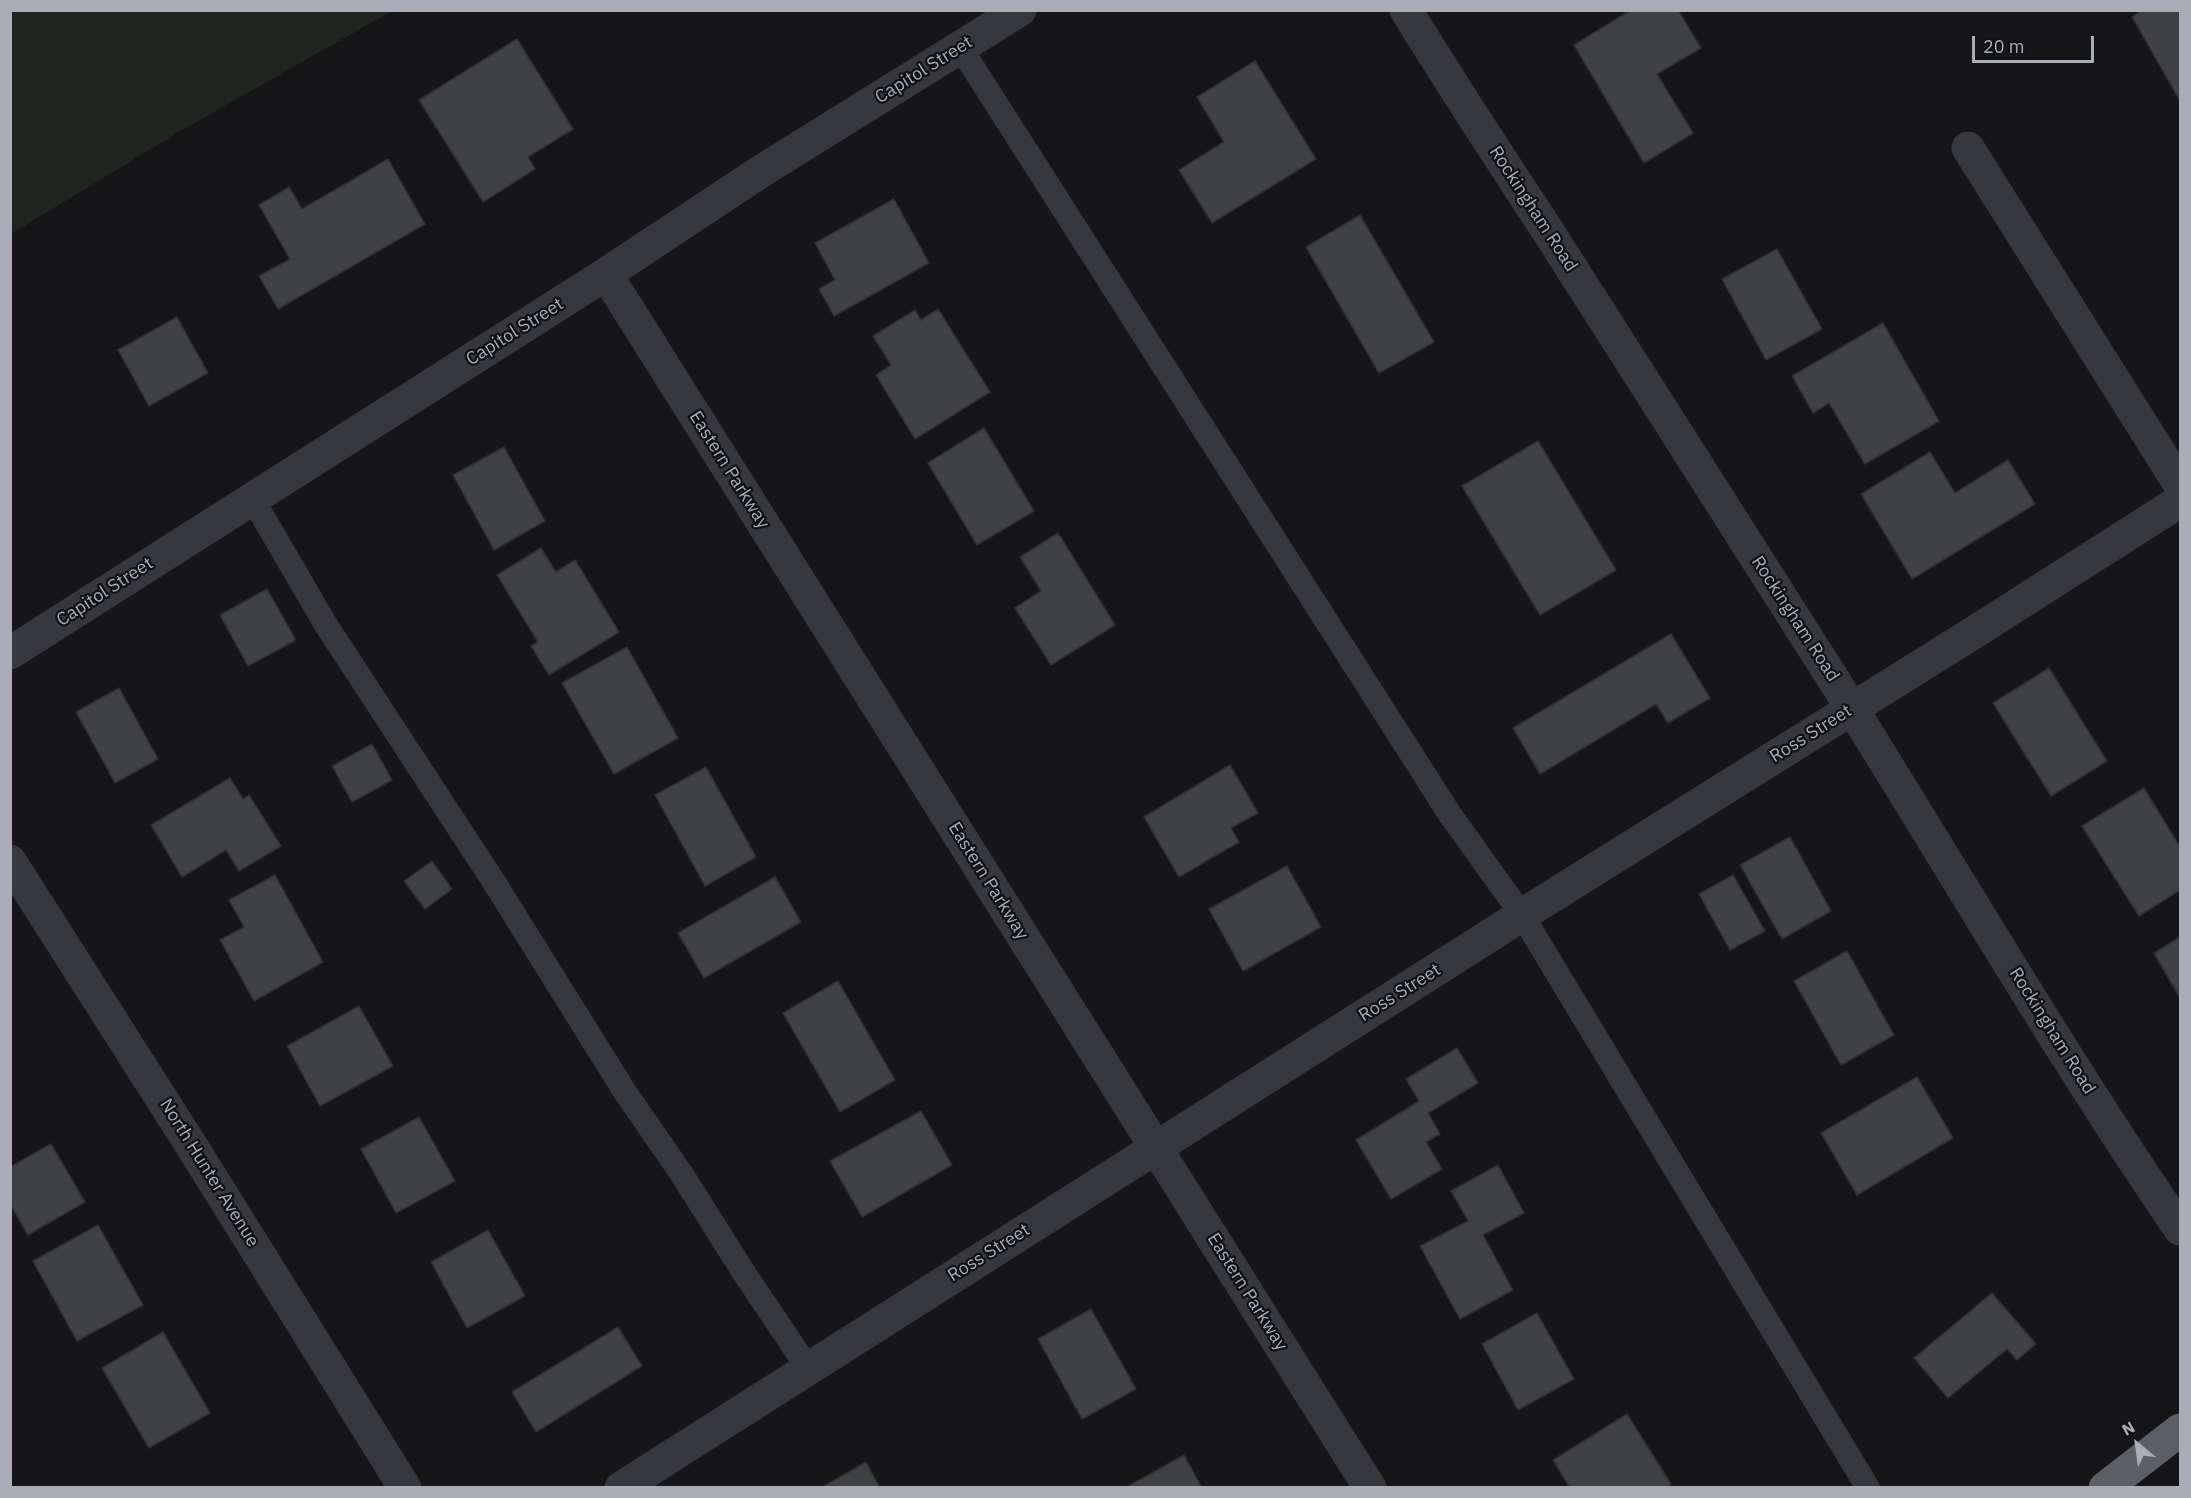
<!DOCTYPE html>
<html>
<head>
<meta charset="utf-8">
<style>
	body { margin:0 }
	#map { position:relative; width:2191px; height:1498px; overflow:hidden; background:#161618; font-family:"IBM Plex Sans",sans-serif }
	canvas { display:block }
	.frame { position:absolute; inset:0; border:12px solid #a8adb8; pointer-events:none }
	.north { position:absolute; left:2107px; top:1414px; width:60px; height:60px; -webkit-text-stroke:4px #111113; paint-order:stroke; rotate:331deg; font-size:16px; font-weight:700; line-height:24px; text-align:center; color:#a8adb8 }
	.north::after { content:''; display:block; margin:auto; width:21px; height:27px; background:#a8adb8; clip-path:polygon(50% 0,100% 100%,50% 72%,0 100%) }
	.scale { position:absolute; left:1972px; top:36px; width:122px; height:27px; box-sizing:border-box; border:3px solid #a8adb8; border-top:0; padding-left:8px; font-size:18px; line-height:21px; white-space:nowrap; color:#a8adb8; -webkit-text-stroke:4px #111113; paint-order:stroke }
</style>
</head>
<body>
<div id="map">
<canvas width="2191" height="1498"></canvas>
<div class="frame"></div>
<div class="north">N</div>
<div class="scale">20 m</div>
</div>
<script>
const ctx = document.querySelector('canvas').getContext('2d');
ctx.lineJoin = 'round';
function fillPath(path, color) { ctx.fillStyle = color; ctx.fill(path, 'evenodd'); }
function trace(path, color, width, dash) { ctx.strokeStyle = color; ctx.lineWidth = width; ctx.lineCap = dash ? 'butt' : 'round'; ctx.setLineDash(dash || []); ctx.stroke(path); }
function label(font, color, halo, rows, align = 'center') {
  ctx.font = font + ' "IBM Plex Sans",sans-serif'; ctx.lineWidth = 4.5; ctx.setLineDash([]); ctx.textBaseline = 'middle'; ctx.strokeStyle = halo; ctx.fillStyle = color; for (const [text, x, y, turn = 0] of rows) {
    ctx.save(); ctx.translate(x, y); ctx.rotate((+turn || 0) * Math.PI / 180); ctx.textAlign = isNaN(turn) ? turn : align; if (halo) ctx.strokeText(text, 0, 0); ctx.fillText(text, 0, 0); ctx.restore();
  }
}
const green = new Path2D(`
	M11,10H392V11L177,133L11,234Z`);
const building = new Path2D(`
	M1631,10H1678L1701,48L1657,74L1693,133L1644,163L1574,45Z
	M2142,10H2180V101L2132,17Z
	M517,39L573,129L528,157L535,169L483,202L419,100Z
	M1255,61L1316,159L1212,223L1179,170L1224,142L1197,97Z
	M388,159L425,224L278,309L259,276L290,259L259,205L289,187L302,209Z
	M894,199L929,263L834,316L819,289L835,280L815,243Z
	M1360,215L1434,342L1379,373L1306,247Z
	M1777,249L1822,329L1766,360L1722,279Z
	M938,309L990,392L915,439L876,375L891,365L873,336L915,310L921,320Z
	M177,317L208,373L149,406L118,350Z
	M1883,323L1939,421L1865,464L1829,403L1813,413L1792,376Z
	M984,428L1034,511L977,545L928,463Z
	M1538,441L1616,570L1540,615L1462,486Z
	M504,447L545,521L494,550L453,475Z
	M1930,452L1955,493L2008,460L2035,504L1912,579L1861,494Z
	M1058,533L1115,625L1051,665L1015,608L1041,591L1020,557Z
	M541,548L556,572L575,560L619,632L549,675L531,646L538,642L497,575Z
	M267,589L296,640L248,666L220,615Z
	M1671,634L1710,698L1668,723L1656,704L1540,774L1513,728Z
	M627,647L678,738L614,774L562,683Z
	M2049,668L2107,761L2051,796L1993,703Z
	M119,688L158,759L115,783L76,712Z
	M372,744L392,780L352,802L332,766Z
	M1230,765L1258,813L1231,828L1239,842L1179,877L1144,817Z
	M706,767L756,857L705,886L655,795Z
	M230,778L243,799L249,795L281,846L239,871L226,850L182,877L151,825Z
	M2144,788L2180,847V890L2139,916L2082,826Z
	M1790,837L1831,911L1782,939L1740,865Z
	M432,861L452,889L425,909L404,881Z
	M1287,866L1321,927L1243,971L1209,909Z
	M275,875L323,962L254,1001L220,940L244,927L229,900Z
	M1733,875L1765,931L1730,950L1699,894Z
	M775,877L801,922L704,978L678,933Z
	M2180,937V998L2154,953Z
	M1847,951L1894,1035L1841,1065L1794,981Z
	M838,981L895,1080L840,1112L783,1013Z
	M359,1006L393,1066L320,1106L287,1046Z
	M1457,1048L1478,1083L1428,1113L1440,1134L1426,1142L1442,1169L1391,1199L1356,1140L1419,1101L1406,1079Z
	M1917,1077L1953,1138L1857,1195L1821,1133Z
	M921,1111L952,1165L862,1217L830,1161Z
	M419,1117L455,1181L396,1213L361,1149Z
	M51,1144L85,1202L28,1235L10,1204V1167Z
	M1498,1165L1524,1213L1483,1235L1513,1290L1460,1319L1420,1246L1468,1221L1451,1191Z
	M98,1225L143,1305L77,1341L33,1261Z
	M488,1230L525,1296L467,1328L431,1262Z
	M1992,1293L2036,1344L2017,1360L2007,1349L1948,1398L1914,1358Z
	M1091,1309L1136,1389L1082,1419L1038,1339Z
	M1537,1313L1574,1379L1518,1410L1482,1344Z
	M618,1327L642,1366L536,1432L512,1392Z
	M163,1332L210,1413L149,1448L102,1368Z
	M1627,1414L1671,1484L1667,1488H1570L1553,1460Z
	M1184,1455L1202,1488H1125Z
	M866,1462L880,1488H821Z`);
const service = new Path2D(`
	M960,47L1449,813L1522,915L1868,1488
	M252,498L326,625L494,882L625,1092L681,1173L746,1276L808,1368`);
const minor = new Path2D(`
	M1406,10C1453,87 1502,161 1551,236C1651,393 1752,550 1851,707C1960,881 2064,1060 2180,1229
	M1968,148L2180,485
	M606,274L1370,1488
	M10,653L606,274L760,172L1020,10
	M10,861L191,1145L405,1488
	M621,1488L1522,915L1970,635L2180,501`);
const trunk = new Path2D(`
	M2105,1488L2180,1430`);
const streetNames = [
	["Capitol Street",924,70,-32],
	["Rockingham Road",1533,209,57],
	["Capitol Street",515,332,-32],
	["Eastern Parkway",729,470,58],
	["Capitol Street",105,592,-33],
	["Rockingham Road",1795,619,57],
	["Ross Street",1811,734,-32],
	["Eastern Parkway",988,881,58],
	["Ross Street",1400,993,-32],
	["Rockingham Road",2052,1031,58],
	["North Hunter Avenue",209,1173,58],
	["Ross Street",989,1253,-32],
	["Eastern Parkway",1247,1292,58]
];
fillPath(green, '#1e261f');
fillPath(building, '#404145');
trace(building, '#303034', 1.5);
trace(service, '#37383d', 24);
trace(minor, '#37383d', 33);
trace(trunk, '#5b5e65', 33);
label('18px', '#a8adb8', '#111113', streetNames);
</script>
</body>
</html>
